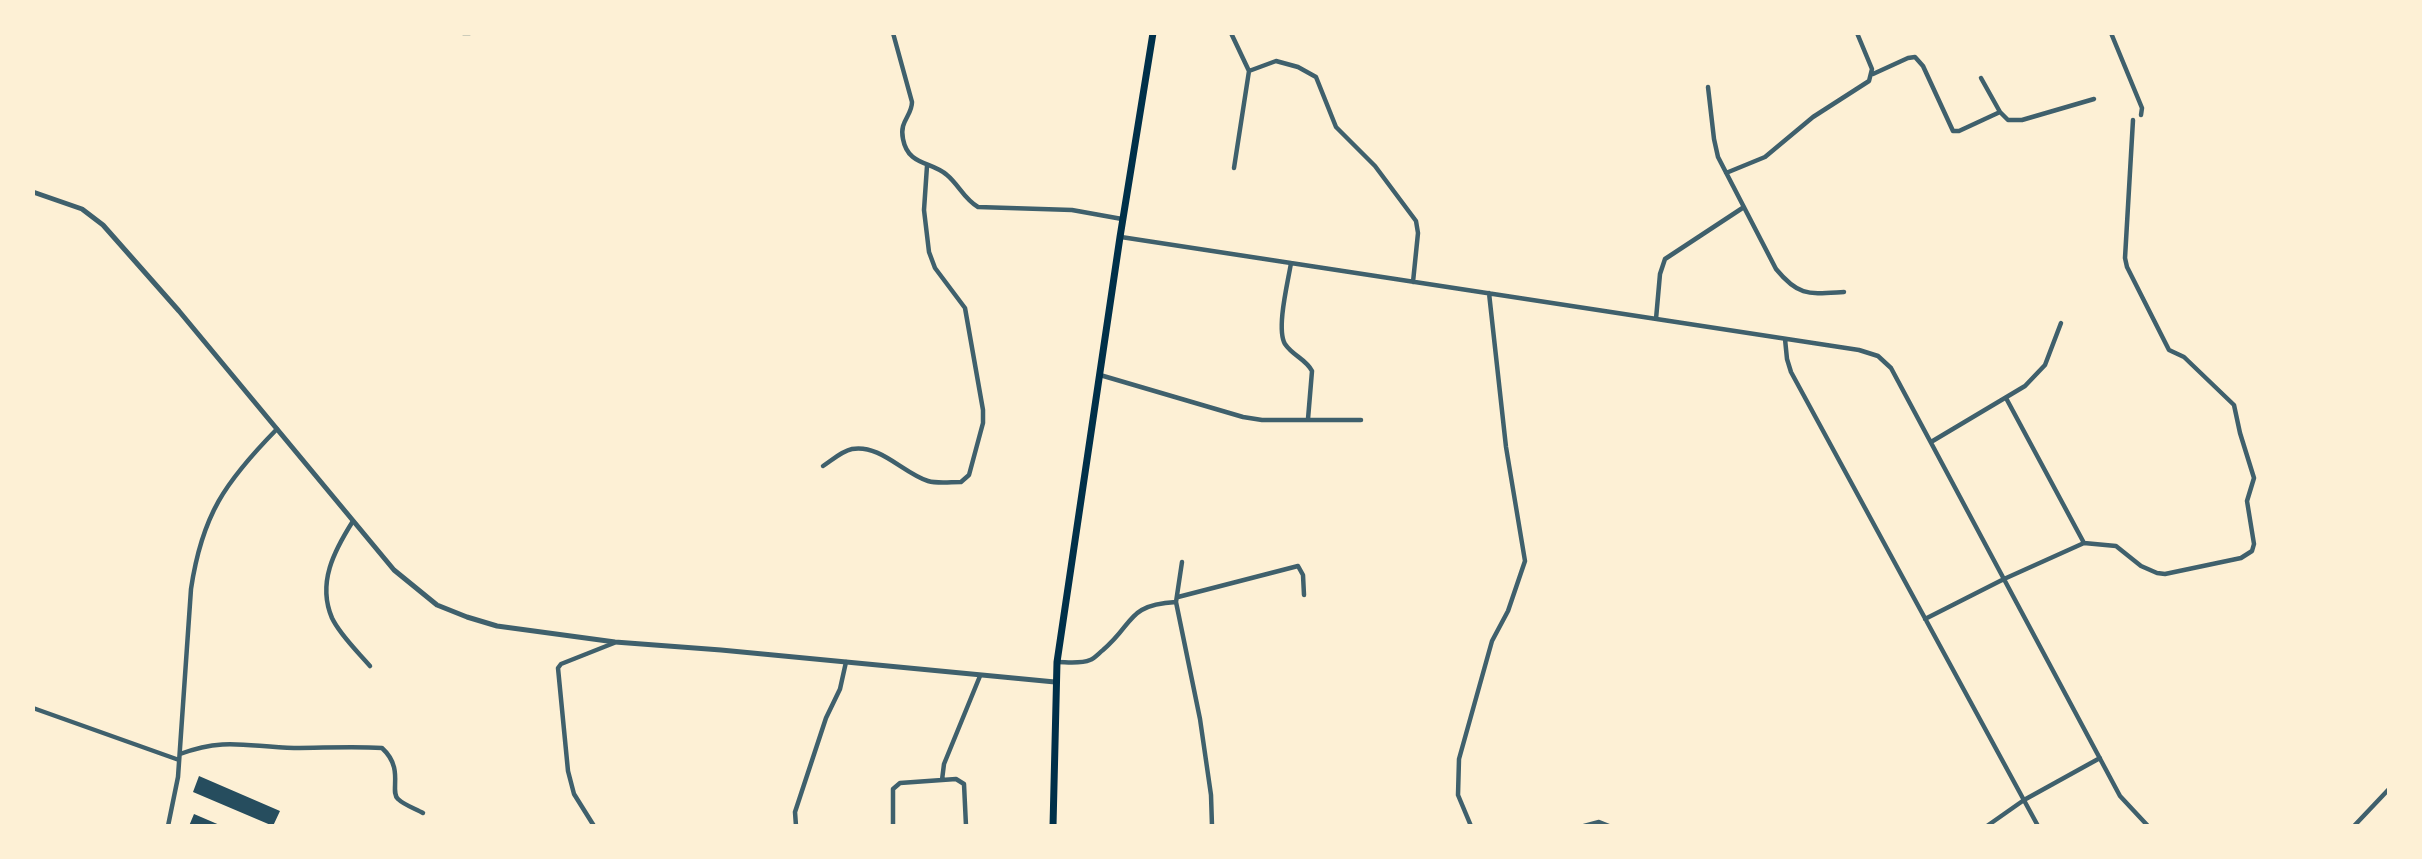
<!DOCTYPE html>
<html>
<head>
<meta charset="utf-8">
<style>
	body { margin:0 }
	#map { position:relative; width:2422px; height:859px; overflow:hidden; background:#fdf0d5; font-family:Lato,sans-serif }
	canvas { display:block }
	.frame { position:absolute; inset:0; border:35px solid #fdf0d5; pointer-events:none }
</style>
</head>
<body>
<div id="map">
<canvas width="2422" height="859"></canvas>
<div class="frame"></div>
</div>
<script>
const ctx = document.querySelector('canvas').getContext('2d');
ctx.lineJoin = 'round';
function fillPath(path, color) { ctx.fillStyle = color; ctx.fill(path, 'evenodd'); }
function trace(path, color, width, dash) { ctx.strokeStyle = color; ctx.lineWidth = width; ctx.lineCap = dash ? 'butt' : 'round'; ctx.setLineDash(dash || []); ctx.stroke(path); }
const building = new Path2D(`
	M199,776L280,811L273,826L193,792Z
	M194,814L222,826H189Z`);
const minor = new Path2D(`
	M463,33H470
	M893,33L912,102C912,116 899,121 903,139C908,166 931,161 947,175C959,185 964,199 978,207L1072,210L1122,219
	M1231,33L1249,71L1234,168
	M2111,33L2142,108L2141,115
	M1249,71L1276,61L1298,67L1316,77L1336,127L1375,166L1416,221L1418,233L1413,282
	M1873,74L1908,58L1915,57L1923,66L1953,131H1959L2000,112
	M1981,78L2000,112L2008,120H2022L2094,99
	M1708,87L1714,139L1718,157L1776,269C1799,297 1809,294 1844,292
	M1726,173L1765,157L1813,117L1869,81L1872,69L1857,33
	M1121,237L1859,350L1878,356L1891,368L2120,796L2148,826
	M1291,263C1288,282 1276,329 1285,344C1293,356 1306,359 1312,371L1308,419
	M1656,319L1660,274L1665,259L1744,207
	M1785,339L1787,359L1791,372L2038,826
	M1100,375L1243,417L1262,420H1361
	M2006,398L2084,543
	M1931,442L2025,386L2045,365L2061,323
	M823,466C832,460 842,451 852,449C880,444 903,473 928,481C938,484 950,482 961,482L969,475L983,423V410L965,308L935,268L929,252L924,210L927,166
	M353,521C334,551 317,583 332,618C340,635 358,652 370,666
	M1182,562L1176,602L1200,719L1211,795L1212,826
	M1178,597L1298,566L1303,575L1304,595
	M1925,619L2004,579L2084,543L2116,546L2141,566L2157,573L2165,574L2241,558L2252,551L2254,544L2247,501L2254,478L2240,433L2234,405L2184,357L2169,350L2127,267L2125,258L2133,120
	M1057,662C1067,662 1081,664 1090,660C1095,658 1099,653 1103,650C1135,623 1126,605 1176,602
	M33,708L179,760
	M180,754C226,737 247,747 294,748C323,748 353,746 382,748C405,769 389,791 398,799C404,805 416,809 423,813
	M942,780L944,764L980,676
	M168,826L178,777L191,589C202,515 225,482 277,429
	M594,826L574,794L568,771L558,668L561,664L614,643
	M796,826L795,812L826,718L840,689L846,662
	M893,826V789L900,783L956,779L964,784L966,826
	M1471,826L1458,795L1459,759L1492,641L1508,611L1525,561L1506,447L1489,293
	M1584,826L1599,822L1609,826
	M1987,826L2024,800L2100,758
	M2354,826L2389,789`);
const tertiary = new Path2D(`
	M33,192L82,209L103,225L179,311L394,570L437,605L467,617L497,626L615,642L721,650L1055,682`);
const trunk = new Path2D(`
	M1053,826L1057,662L1120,237L1153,33`);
fillPath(building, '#264d5e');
trace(minor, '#3f606c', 4.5);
trace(tertiary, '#3f606c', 5);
trace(trunk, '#003049', 7);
</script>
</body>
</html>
